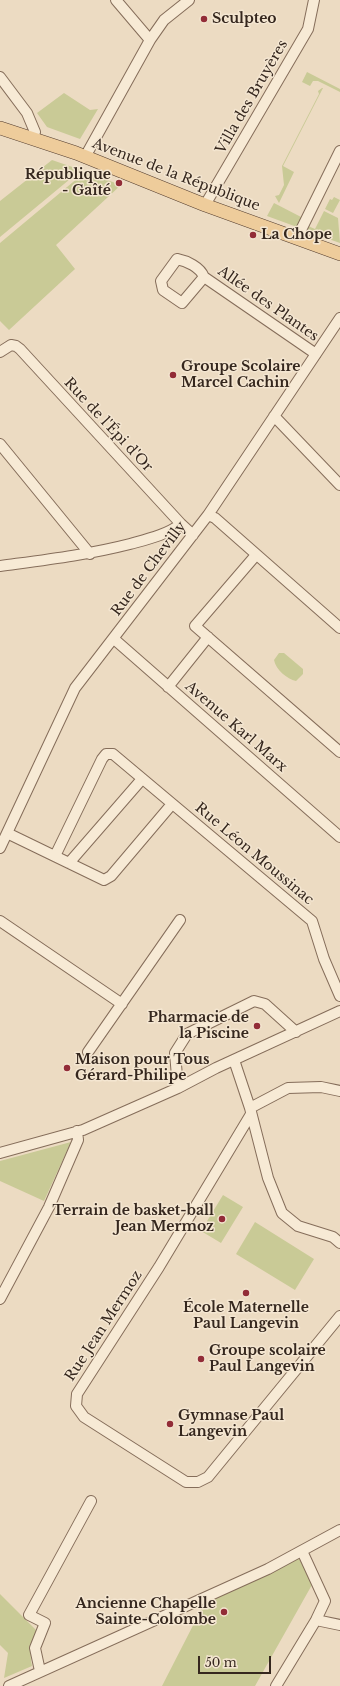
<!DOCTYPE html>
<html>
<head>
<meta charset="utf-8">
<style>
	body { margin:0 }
	#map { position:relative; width:340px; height:1686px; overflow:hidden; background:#ecdbc2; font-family:"Libre Baskerville",serif }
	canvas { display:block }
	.scale { position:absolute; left:198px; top:1656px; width:73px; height:18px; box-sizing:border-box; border:2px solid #35271e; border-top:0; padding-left:5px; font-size:12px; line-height:14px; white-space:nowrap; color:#35271e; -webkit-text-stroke:3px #f4e6d1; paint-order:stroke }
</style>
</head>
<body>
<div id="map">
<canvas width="340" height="1686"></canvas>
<div class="scale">50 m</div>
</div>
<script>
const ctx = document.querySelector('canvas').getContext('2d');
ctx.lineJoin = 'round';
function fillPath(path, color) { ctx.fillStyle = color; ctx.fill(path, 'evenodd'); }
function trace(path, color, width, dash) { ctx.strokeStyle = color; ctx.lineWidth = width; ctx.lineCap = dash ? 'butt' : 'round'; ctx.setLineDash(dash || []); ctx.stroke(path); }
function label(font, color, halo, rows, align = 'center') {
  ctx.font = font + ' "Libre Baskerville",serif'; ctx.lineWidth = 3; ctx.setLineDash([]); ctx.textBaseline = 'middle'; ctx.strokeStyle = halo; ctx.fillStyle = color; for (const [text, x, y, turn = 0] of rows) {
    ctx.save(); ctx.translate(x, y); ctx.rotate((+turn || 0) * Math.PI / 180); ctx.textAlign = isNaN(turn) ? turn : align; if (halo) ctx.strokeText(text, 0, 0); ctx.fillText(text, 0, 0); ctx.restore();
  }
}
const green = new Path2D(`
	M307,72L340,89V92L318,81H313L310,86L302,82Z
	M322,88H323L283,166L294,172L279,203L275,196L279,195L284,185L282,166L319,94L318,91Z
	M64,93L90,110L98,109L80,139L47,127L37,113Z
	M52,160L81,170L0,237V201Z
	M85,172L121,185L56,245L75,269L9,330L0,321V243Z
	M334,197L340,200L333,213L325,209L330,199L332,200Z
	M274,203L303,218L297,227L267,216Z
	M324,211L338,218L340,243L306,231L308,226L315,229Z
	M279,653H284L303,669V674L296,681C287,679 276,670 274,660Z
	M71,1142L44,1201L0,1181V1161Z
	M223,1195L243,1207L221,1243L201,1231Z
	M255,1222L314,1259L295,1290L236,1254Z
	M298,1557L313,1583L255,1686H162L204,1604Z
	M0,1594L38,1632C32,1645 29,1653 32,1666L4,1678L8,1653L0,1645Z`);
const minor = new Path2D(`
	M116,0L150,40
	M0,77L27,113L35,132L33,139
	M85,157L150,40L164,20L189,0
	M205,205L308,29L314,0
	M297,238L340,151
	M204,277L182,303L163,290L161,281L177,259C187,261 200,267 204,277L316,354
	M0,352L11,345L16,346L20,349L181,524L193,535
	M274,416L340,485
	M0,444L90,554
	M208,515L215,518L340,628
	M256,555L195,626L340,752
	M0,566C44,560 87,555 130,544C148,539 166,535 181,524
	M114,639L340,837
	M168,687L208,637
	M7,833L104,880L111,876L172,804
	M0,848L75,688L208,515L340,318
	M55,856L102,759L106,754H113L312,921L324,959L340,996
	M69,863L142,779
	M0,921L122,1004
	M88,1052L180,920
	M234,1060L250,1108L268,1178L282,1213L298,1226L333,1237L340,1243
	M178,1088L175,1053L187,1034L254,1001L265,1004L296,1032
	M250,1108L288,1088L321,1087L340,1091
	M251,1114L159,1267L77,1394L76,1406L84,1417L186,1482H198L208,1477L340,1316
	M0,1153L83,1130L178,1088L216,1068L340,1011
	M0,1299L49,1207L78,1140L77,1131
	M316,1620L340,1625
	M40,1671L35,1648L45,1623L29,1615L91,1501
	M9,1686L268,1569L340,1530
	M276,1686L316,1620L325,1601L302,1551`);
const major = new Path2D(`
	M0,128L76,153L205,205L340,254`);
const markers = [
	[204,19,4,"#922c37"],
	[119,183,4,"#922c37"],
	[253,235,4,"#922c37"],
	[173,375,4,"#922c37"],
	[257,1026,4,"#922c37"],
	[67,1068,4,"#922c37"],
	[222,1219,4,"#922c37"],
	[246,1293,4,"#922c37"],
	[201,1359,4,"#922c37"],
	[170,1424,4,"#922c37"],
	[224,1612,4,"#922c37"]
];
const poiNames = [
	["Sculpteo",212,19],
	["République",111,175,"right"],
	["- Gaîté",111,191,"right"],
	["La Chope",261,235],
	["Groupe Scolaire",181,367],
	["Marcel Cachin",181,383],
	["Pharmacie de",249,1018,"right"],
	["la Piscine",249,1034,"right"],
	["Maison pour Tous",75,1060],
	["Gérard-Philipe",75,1076],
	["Terrain de basket-ball",214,1211,"right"],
	["Jean Mermoz",214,1227,"right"],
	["École Maternelle",246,1308,"center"],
	["Paul Langevin",246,1324,"center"],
	["Groupe scolaire",209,1351],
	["Paul Langevin",209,1367],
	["Gymnase Paul",178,1416],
	["Langevin",178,1432],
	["Ancienne Chapelle",216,1604,"right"],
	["Sainte-Colombe",216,1620,"right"]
];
const streetNames = [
	["Villa des Bruyères",252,97,-60],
	["Avenue de la République",176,175,21],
	["Allée des Plantes",268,304,35],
	["Rue de l'Épi d'Or",108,425,47],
	["Rue de Chevilly",149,569,-53],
	["Avenue Karl Marx",236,727,41],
	["Rue Léon Moussinac",254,854,40],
	["Rue Jean Mermoz",104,1326,-57]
];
fillPath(green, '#c9ca96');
trace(minor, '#856d5a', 12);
trace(major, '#533c2e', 14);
trace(minor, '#f7ead5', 10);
trace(major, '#eecc9b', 13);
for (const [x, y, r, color] of markers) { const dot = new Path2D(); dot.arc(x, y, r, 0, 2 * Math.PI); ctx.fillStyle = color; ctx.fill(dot); trace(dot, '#f4e6d1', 1.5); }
label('bold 14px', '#35271e', '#f4e6d1', poiNames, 'left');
label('14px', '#35271e', '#f4e6d1', streetNames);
</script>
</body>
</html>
